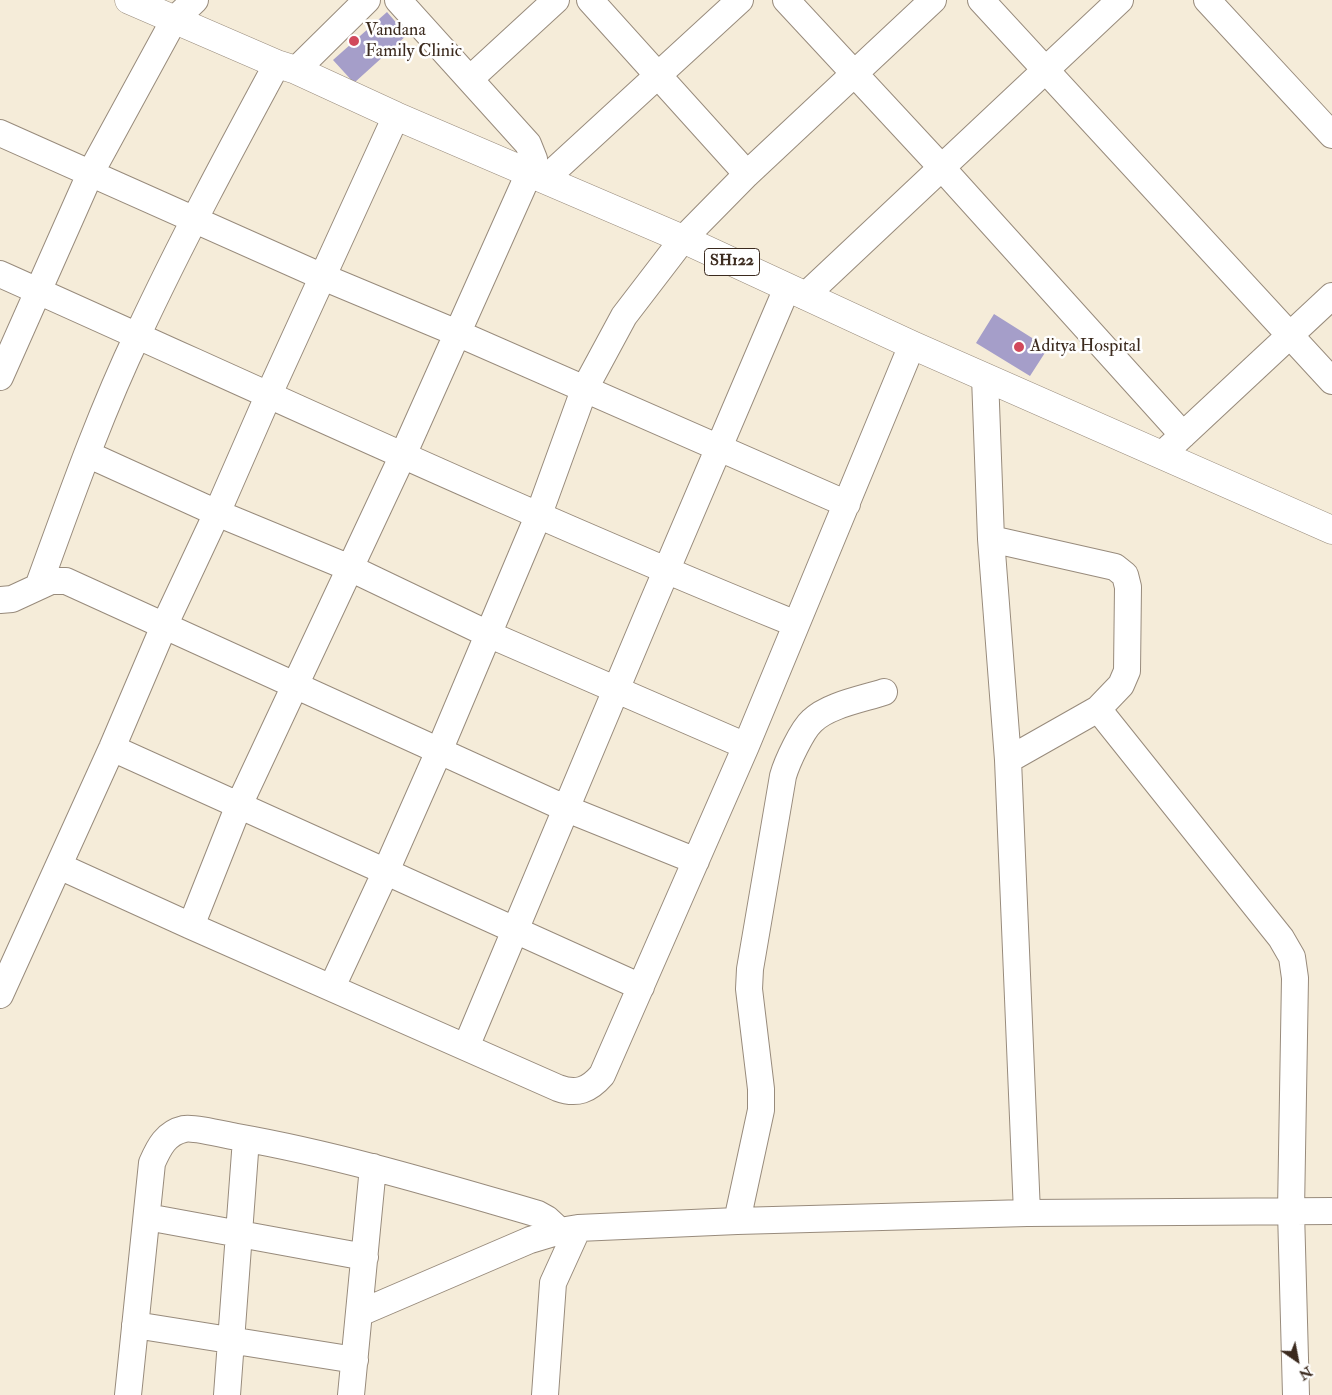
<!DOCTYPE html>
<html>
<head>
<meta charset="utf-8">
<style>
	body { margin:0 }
	#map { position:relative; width:1332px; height:1395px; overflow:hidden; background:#f5ecd9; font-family:"IM FELL Double Pica",serif }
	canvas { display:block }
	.north { position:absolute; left:1272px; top:1335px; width:50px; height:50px; -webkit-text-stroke:4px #fff; paint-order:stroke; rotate:147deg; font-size:14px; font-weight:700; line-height:20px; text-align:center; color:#3b2a1e }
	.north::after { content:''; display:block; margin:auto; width:18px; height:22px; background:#3b2a1e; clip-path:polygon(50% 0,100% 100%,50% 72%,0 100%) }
</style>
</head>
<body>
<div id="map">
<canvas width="1332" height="1395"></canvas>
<div class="north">N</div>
</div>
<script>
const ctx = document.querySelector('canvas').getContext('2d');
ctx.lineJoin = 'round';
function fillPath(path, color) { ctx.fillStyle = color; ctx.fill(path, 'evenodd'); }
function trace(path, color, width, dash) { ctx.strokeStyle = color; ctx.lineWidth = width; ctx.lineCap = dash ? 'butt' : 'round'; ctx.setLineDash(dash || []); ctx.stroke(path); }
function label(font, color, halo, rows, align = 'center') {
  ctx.font = font + ' "IM FELL Double Pica",serif'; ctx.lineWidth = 5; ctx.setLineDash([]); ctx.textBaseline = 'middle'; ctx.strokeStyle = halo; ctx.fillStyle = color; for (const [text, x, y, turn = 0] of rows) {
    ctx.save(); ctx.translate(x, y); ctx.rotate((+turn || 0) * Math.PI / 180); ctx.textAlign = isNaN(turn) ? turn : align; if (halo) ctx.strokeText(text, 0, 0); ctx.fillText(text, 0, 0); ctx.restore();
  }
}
const building = new Path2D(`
	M387,12L407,35L354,83L333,60Z
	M994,314L1048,348L1030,376L976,343Z`);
const street = new Path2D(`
	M590,0L747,174
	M786,0L942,168L1183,435
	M981,0L1332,381
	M1207,0L1332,135
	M296,70L367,0
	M470,79L556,0
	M0,133L323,277L457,333L847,504
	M545,179L740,0
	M0,274C264,392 527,515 796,624
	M805,296L1120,0
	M0,377L90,174L174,20L195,0
	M985,377L991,539L1008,760L1027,1213
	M1169,448L1332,296
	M87,454L217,513L350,568L488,634L746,746
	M991,539L1115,567L1125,575L1128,587L1127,671L1121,685L1098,709L1008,760
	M38,587C69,502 99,416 138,334C181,242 229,153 277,64
	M0,600L12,599L51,581H66L567,809L696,861
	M1098,709L1281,938L1292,957L1295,978L1291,1211L1296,1395
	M112,748L641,987
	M59,866L191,926L558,1088C577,1095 589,1090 602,1075L746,746L912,345
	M191,926L239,805L403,455L529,173L534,159L528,144L398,0
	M332,987L386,871L439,751L539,514L584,390L624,316L683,239L747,174L933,0
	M0,995L112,748L164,626L217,513L269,394L396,116
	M466,1047C572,794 678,540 787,288
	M147,1217L365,1257
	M737,1221L761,1110V1089L749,989L750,969L783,776C787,762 802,730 812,721C828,705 863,699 884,692
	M360,1313L530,1240L560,1231L578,1228L737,1221L1027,1213L1332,1211
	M135,1325L355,1360
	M128,1395L152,1163C159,1147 166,1133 184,1129C193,1127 226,1135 237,1137C339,1155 438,1185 538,1214L547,1219L560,1231
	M227,1395L246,1139
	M351,1395L373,1167
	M545,1395L553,1283L578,1228`);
const primary = new Path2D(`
	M129,0L277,64L296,70L396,116L683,239L912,345L1332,530`);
const markers = [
	[354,41,6,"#d1495b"],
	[1019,347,6,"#d1495b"]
];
const shields = [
	[732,262,55]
];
const shieldNames = [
	["SH122",732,262]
];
const poiNames = [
	["Vandana",365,31],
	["Family Clinic",365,52],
	["Aditya Hospital",1030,347]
];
fillPath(building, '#a59ec9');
trace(street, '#988b7c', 28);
trace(primary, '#988b7c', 29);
trace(street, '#fff', 26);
trace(primary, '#fff', 28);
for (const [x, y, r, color] of markers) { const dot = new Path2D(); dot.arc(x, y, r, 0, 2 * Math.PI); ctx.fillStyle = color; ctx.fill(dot); trace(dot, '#fff', 2); }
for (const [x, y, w] of shields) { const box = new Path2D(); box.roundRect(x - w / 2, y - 13.5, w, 27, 4); ctx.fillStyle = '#fff'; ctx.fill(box); trace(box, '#3b2a1e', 1); }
label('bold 16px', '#3b2a1e', null, shieldNames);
label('18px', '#3b2a1e', '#fff', poiNames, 'left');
</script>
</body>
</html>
